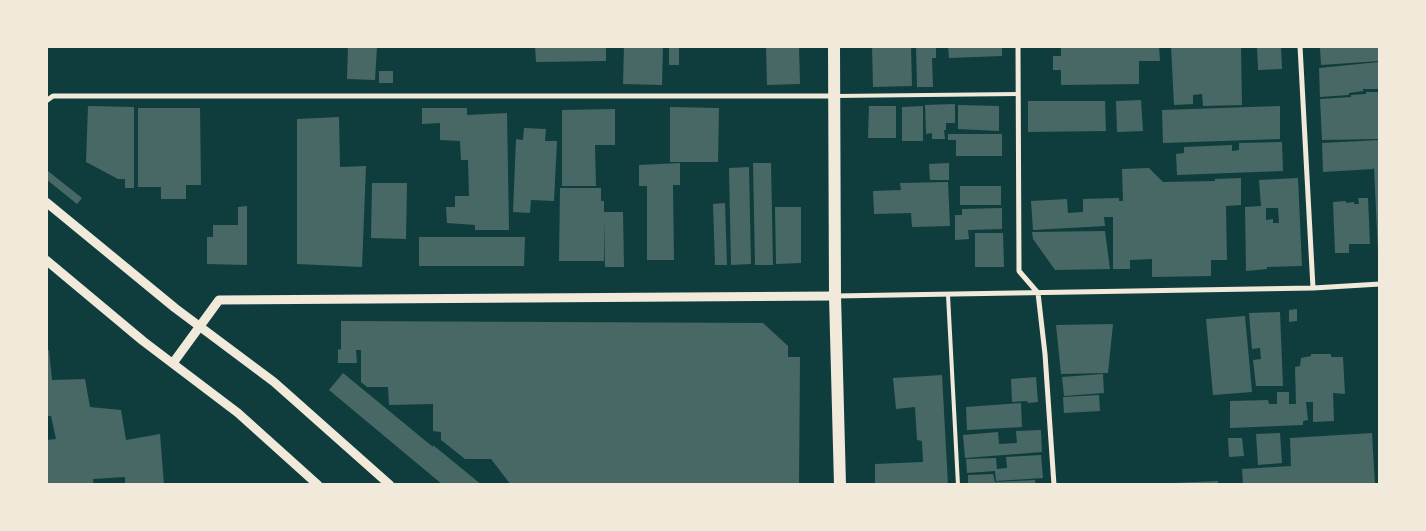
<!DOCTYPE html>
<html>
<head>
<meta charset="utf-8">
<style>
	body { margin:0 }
	#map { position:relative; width:1426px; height:531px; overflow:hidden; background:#0f3d3e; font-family:"Alegreya Sans",sans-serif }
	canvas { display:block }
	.frame { position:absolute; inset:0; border:48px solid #f1e9da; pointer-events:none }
</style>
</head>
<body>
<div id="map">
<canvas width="1426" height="531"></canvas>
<div class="frame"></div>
</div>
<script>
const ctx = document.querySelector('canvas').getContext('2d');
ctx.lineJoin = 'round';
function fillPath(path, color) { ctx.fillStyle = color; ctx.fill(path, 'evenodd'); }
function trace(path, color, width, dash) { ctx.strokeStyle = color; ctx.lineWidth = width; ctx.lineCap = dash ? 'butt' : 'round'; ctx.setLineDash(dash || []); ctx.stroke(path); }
const building = new Path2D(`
	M348,46H377L375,80L347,79Z
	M535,46H606V61L536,62Z
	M624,46H663L662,85L623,84Z
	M669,46H679V65H669Z
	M766,46H799L800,84L767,85Z
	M872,46H911L912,86L873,87Z
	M916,46H936V58H932L933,87H917Z
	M948,46H1002V56L949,58Z
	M1061,46H1159L1160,61H1139V84L1061,85V70H1053V56H1061Z
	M1171,46L1241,47L1242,105L1203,106L1202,94L1193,95V104L1174,105Z
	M1257,46H1281L1282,69L1258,70Z
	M1318,46H1380V61L1321,65L1320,48H1318Z
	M1379,62L1380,89H1363V91L1349,93V95L1320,97L1319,68Z
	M379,71H393V83H379Z
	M1366,92H1380V139L1322,140L1320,99L1351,97V95L1366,94Z
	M1141,100L1143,131L1117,132L1116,101Z
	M1028,101H1105L1106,131L1028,132Z
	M955,104V123H946V130H944L945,139H932V133L926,134L925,105Z
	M958,105L999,106V131L958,129Z
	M88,106L134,107V188H125V179H118L86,162Z
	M869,106H896V138H868Z
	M923,106V141H902V107Z
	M1280,106V139L1163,143L1162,110Z
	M670,107L719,108L718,162H670Z
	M138,108H200L201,185H186V199H161V187H138Z
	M422,108H467V115L507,113L509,230H475V225L447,223L446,207H455V196H469L468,160H461L460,141L440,140V123L422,124Z
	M615,109V145H595L596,186H562V110Z
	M339,117L340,167L366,166L362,267L297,264V119Z
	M524,128L546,129L545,141H557L554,201L531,200L530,213L513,212L516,139L523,140Z
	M948,134H1002V156H956V140H948Z
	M1380,140V253H1378L1374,167L1373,169L1323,172L1322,143Z
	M1282,142L1283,171L1177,175L1176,154L1184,153V147L1232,145V151L1239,150V143Z
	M680,163V185H673L674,260H647V186H639V165Z
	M753,163H771L773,265H755Z
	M949,163V180H930L929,164Z
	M749,167L751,264L731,265L729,168Z
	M1149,168L1163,182L1215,181V179L1241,178V205L1226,206L1227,260H1211V276L1152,277V259L1130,260V269H1113V217H1104L1105,226L1033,230L1031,201L1067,199L1068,213L1083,212V199L1119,198V201H1123L1122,169Z
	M48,171L82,198L77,204L46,179V174Z
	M1298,178L1302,266L1267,267V269L1246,271L1245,207L1261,206L1259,180ZM1266,208H1278L1279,223H1273V219L1266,220Z
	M948,182L950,226L912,227L911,213L874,214L873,191L901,190L900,183Z
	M372,183H407L406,239L371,238Z
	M960,186H1001V205H960Z
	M560,188H601V201H604V212H623L624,267H605L604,220V261H559Z
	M1358,198H1368L1370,244H1349V253H1335L1333,202L1346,201V203L1354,202V204H1359Z
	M725,203L727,265H715L713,204Z
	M247,206V265L207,264V237H213V225H238V207Z
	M775,207H801V263L776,264Z
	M1002,208V229L968,230L969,239L955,240V215H962V209Z
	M1105,231L1110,269L1055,270L1033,239L1032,232Z
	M975,233H1003L1004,267H975Z
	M419,237H525L524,266H419Z
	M1297,309V321L1289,322V310Z
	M1280,312L1283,386H1256L1253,360L1261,359L1260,348L1252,349L1249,313Z
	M1245,316L1252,392L1213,395L1206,319Z
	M341,321L763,323L788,346V357H800L799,485H511L491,459H465L441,440V432L433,431V404L389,405L388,387H367L361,382V350H356L357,363H338V349L341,350Z
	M1113,324L1108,373L1061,374L1056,325Z
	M46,350H49L52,380L85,379L90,407L121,410L126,440L160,434L164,485H125V477L93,479L94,485H46V440L56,439L51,416H46Z
	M1311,354H1331V357H1343L1345,394L1333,393L1334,421L1313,422V402H1306L1308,420L1303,421V425L1230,428V401L1268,400L1269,404H1277V392H1289V404H1296L1295,367L1300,366L1301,358L1311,356Z
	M343,373L433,447V445L482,485H443L329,390Z
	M1103,374L1104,393L1064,396L1062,377Z
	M942,375L948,485H875V464L923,462L922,441L917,440L915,407L896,409L893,378Z
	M1036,377L1038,402L1028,403L1027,401L1012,402L1011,379Z
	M1099,395L1100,411L1064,413L1063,397Z
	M1021,403L1022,427L967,430L966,407Z
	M1041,430L1042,452L965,458L963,435L998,432L999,444L1017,443L1016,431Z
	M1280,433L1282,463L1258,465L1256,434Z
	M1372,433L1375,485H1243L1242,469L1291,466L1290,438Z
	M1228,438H1242L1244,456L1229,457Z
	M1041,455L1043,478L996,481L995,471L967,473L966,459L996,458L997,469L1007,468L1006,457Z
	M993,474L995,482L1035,480L1036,485H968V475Z
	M1218,481V485H1173V483Z`);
const service = new Path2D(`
	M835,96L1018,94
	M948,295L958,485`);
const minor = new Path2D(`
	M1018,46L1019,271L1038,293L1045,354L1054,485
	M1300,46L1313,288
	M46,101L53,96H835
	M835,296L1313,288L1380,284`);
const tertiary = new Path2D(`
	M46,202L175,308L274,382L390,485
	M46,260L143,341L238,413L318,485
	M173,363L219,300L835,296`);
const primary = new Path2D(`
	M834,46L835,296L840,485`);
fillPath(building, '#486865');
trace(service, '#f1e9da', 4);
trace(minor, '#f1e9da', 5);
trace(tertiary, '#f1e9da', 9);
trace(primary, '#f1e9da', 12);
</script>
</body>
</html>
